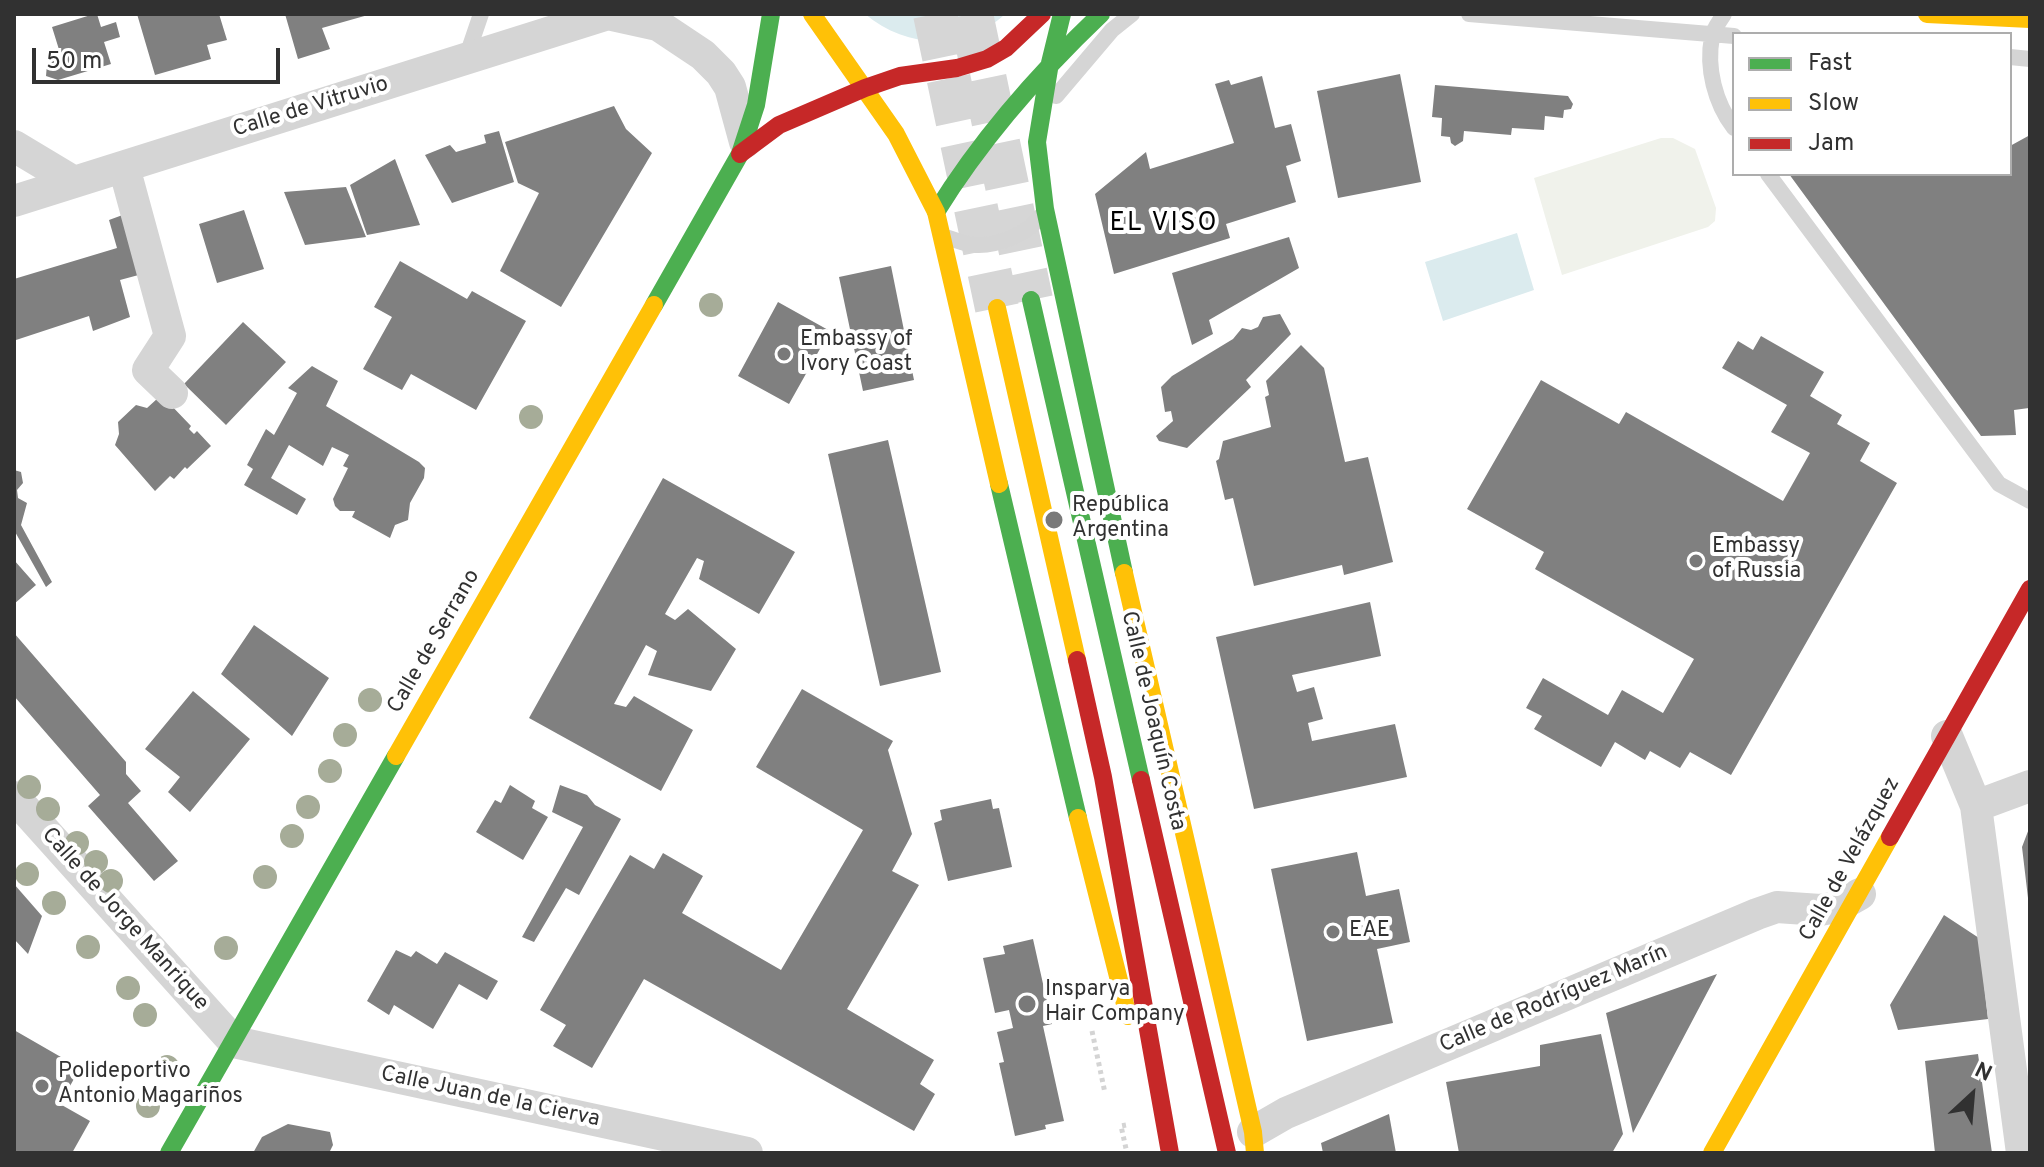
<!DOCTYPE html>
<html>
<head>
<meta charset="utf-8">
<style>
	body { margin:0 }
	#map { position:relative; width:2044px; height:1167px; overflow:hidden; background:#fff; font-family:Overpass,sans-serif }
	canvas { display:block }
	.frame { position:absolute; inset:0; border:16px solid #313131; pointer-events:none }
	.legend { position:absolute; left:1732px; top:32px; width:280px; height:144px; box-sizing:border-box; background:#fff; border:2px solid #adadad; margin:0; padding:10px 14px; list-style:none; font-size:24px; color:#313131 }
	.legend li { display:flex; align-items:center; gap:16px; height:40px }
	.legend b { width:40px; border:2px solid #adadad }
	.north { position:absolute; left:1932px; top:1055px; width:80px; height:80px; -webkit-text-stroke:6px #fff; paint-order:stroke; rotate:26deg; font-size:22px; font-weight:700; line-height:32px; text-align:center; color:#313131 }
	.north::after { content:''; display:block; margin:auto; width:28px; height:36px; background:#313131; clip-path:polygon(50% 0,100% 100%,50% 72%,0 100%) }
	.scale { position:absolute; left:32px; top:48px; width:248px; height:36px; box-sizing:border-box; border:4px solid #313131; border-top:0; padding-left:10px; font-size:24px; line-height:28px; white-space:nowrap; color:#313131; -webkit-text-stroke:6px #fff; paint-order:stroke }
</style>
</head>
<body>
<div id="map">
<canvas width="2044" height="1167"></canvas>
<div class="frame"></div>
<ul class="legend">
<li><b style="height:10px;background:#4caf50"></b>Fast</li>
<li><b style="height:10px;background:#ffc107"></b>Slow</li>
<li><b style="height:10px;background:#c62828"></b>Jam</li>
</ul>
<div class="north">N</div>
<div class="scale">50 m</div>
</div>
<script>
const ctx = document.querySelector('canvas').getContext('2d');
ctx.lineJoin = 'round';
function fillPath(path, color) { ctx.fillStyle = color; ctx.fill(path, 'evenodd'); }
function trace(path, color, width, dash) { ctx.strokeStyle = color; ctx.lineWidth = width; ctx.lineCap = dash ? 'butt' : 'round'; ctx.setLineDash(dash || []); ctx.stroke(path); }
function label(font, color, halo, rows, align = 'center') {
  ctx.font = font + ' Overpass,sans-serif'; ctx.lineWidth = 8; ctx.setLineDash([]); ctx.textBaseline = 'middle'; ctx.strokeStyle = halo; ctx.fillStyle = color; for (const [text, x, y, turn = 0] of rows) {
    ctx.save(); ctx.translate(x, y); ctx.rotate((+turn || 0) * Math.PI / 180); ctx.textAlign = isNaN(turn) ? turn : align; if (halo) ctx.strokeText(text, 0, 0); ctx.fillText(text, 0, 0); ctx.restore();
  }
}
const green = new Path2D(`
	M1661,138H1673L1695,149L1716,208L1715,221L1708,227L1562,275L1534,178Z`);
const water = new Path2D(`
	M865,14H1005C964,53 906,48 865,14Z
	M1517,233L1534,290L1443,321L1425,262Z`);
const building = new Path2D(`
	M94,14H97L101,27L116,22L120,37L104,42L111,64L58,80L46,76L47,64L51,59L61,56L52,27Z
	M137,14H219L227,40L207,45L211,59L155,75Z
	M285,14H368V15L322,28L330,49L298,59Z
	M1400,74L1421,182L1338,198L1317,91Z
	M1262,76L1275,128L1291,124L1301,161L1286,166L1296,202L1226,224L1230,238L1114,274L1095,194L1146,152L1150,169L1234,143L1215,84L1229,80L1231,85Z
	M1435,85L1568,96L1573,104L1571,109L1564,110L1563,118L1545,116L1544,130L1512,128L1511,135L1464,131L1463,141L1455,146L1451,143L1450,137L1441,136L1442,118L1432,117Z
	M614,106L626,129L652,153L561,307L500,271L539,193L518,183L505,142Z
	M499,131L514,182L452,203L425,155L450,145L456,152L486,143L484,135Z
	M2030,135L2029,408L2014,410L2016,435L1981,436L1789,174H2010V146Z
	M395,159L420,225L367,235L350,185Z
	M346,187L366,237L305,245L284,192Z
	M244,210L264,269L217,283L199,224Z
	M128,213L146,273L120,280L130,317L93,331L89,316L16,340L14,279L117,248L109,220Z
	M1289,237L1299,268L1209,320L1213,334L1192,345L1172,273Z
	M400,261L467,299L472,291L526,321L476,410L411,374L402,390L363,369L392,317L374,307Z
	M891,266L914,380L863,391L839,277Z
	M778,302L830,331L789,404L738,376Z
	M1280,314L1291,334L1246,380L1251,387L1187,448L1159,441L1156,436L1173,421L1171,411L1165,412L1161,387L1172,376L1233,339L1242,328L1251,330L1258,327L1263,317Z
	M243,322L286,362L226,425L184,384Z
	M1761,336L1824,372L1810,396L1842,415L1837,424L1870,443L1860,461L1897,483L1731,775L1690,752L1680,768L1650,751L1645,760L1615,742L1601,767L1534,729L1542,716L1526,708L1543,678L1608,715L1622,690L1663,713L1694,659L1535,569L1544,552L1467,509L1541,380L1619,424L1626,412L1783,501L1810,453L1771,432L1787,405L1722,368L1738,341L1753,350Z
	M1301,345L1324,368L1345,462L1368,457L1393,562L1344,575L1342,565L1254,586L1233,498L1225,500L1216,461L1219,459L1223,441L1271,427L1265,397L1269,395L1266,381Z
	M312,366L338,381L326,406L419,462L425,468L424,478L410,503L408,520L395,525L390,538L352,517L355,511H340L335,506L333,499L348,468L343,466L349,455L332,447L323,466L289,445L271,478L306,499L297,515L244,485L253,469L247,465L266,429L274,435L297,393L288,388Z
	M158,398L167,401L191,426L189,429L194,434L197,431L211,446L187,469L185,467L174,479L170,476L155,491L115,445L119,434L118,422L136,405L147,408Z
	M888,440L941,672L880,686L828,454Z
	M14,470L21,472L23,483L17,490L18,498L27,503L21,525L52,582L46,587L14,530Z
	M663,478L795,552L759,614L699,579L704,561L697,558L665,614L675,620L688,609L736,649L711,691L648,675L657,651L646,645L614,704L626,707L634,696L693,730L661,791L529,718Z
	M14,560L36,585L14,604Z
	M1370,602L1381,656L1292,675L1297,692L1314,687L1323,719L1308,723L1312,741L1395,724L1407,777L1254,809L1216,637Z
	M254,625L329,678L292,736L221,674Z
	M14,633L126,762V774L141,791L128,803L178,861L154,881L88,806L100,795L14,696Z
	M802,689L893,741L888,750L912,834L892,871L919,885L847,1009L934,1060L920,1084L935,1094L914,1131L644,979L592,1068L553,1046L566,1025L540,1010L630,855L654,869L663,853L703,876L682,913L781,970L863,830L756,767Z
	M193,691L250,739L190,812L168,792L180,777L145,749Z
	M510,785L535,801L532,808L548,817L523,860L476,832L495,800L501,803Z
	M560,785L587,795L595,805L621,819L579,895L566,888L534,942L522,937L583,827L552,812Z
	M991,799L993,809L999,808L1012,867L948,881L934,823L942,820L940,810Z
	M2030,826V897L2028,898L2022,847Z
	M1357,852L1366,896L1399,889L1410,942L1377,949L1393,1023L1307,1041L1271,869Z
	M14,884L42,916L28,954L14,939Z
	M1944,915L1979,938L1988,1019L1898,1030L1890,1005Z
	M1033,939L1052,1024L1043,1026L1064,1121L1045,1125L1046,1129L1015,1136L999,1063L1004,1062L997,1032L1013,1028L1009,1010L995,1013L983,958L1005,954L1003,946Z
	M396,950L411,957L416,951L437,964L445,952L498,981L487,1000L459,984L433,1029L394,1005L389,1015L367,1001Z
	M1717,974L1633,1133L1606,1013Z
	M14,1030L80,1068L60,1104L90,1121L72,1153H14Z
	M1601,1034L1623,1134L1612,1153H1459L1446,1082L1540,1066V1045Z
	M1978,1054L1992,1153H1935L1925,1061Z
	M1389,1114L1396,1153H1323L1321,1143Z
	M288,1124L330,1132L333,1145L329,1153H253L262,1137Z`);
const primaryTunnel = new Path2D(`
	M935,14L997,308
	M971,14L1031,300`);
const path = new Path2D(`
	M1092,1031L1105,1093
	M1126,1125L1121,1126L1127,1153`);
const lane = new Path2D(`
	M1469,14L1734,36
	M1724,14C1720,21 1713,29 1712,37C1706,68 1715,103 1734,128
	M2010,57L2030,59
	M466,58L481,14
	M1056,96L1112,30L1132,14
	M1768,174L1999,484L2030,501
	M945,237C954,239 966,245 976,245C997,246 1028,234 1040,217`);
const street = new Path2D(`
	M608,14L658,25L703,55L721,73L730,87L745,142
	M14,146L74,182
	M124,167L170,336L148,370L172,393
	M14,201L608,14
	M1947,736L1976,806L2022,1153
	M14,797L234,1042L747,1153
	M1976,806L2030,786
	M1253,1132L1286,1113L1757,914L1777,907L1820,910L1837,907L1860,894`);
const fast = new Path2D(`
	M1062,14L1050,63L1037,142L1045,209L1124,573
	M936,212C981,139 1039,73 1101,14
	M1031,300L1141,780
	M654,305L740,154L756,105L771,14
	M999,484L1078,818
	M169,1153L396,756`);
const slow = new Path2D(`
	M812,14L896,134L936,212L999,484
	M1927,14L2030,19
	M997,308L1077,660
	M1124,573L1253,1132L1255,1153
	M396,756L654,305
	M1078,818L1128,1016
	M1712,1153L1890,837`);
const jam = new Path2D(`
	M740,154L779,125L865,88L900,76L957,68L987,59L1006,48L1042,14
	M1077,660L1103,777L1170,1153
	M1141,780L1227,1153
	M1890,837L2030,589`);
const trees = [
	[711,305],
	[531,417],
	[370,700],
	[345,735],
	[330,771],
	[29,787],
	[308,807],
	[48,809],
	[292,836],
	[77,843],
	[96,862],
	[27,874],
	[265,877],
	[111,881],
	[54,903],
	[88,947],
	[226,948],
	[128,988],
	[145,1015],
	[167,1067],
	[148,1106]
];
const markers = [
	[784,354,8,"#797979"],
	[1054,520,10,"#797979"],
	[1696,561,8,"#797979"],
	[1333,932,8,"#797979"],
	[1027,1004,10,"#797979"],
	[42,1086,8,"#797979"]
];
const streetNames = [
	["Calle de Vitruvio",311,108,-17],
	["Calle de Serrano",435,642,-60],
	["Calle de Joaquín Costa",1152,721,77],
	["Calle de Velázquez",1851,860,-61],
	["Calle de Jorge Manrique",124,920,48],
	["Calle de Rodríguez Marín",1554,1000,-23],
	["Calle Juan de la Cierva",490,1098,12]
];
const poiNames = [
	["Embassy of",800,341],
	["Ivory Coast",800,366],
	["República",1072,507],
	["Argentina",1072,532],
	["Embassy",1712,548],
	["of Russia",1712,573],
	["EAE",1349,932],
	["Insparya",1045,991],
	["Hair Company",1045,1016],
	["Polideportivo",58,1073],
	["Antonio Magariños",58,1098]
];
const quarterNames = [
	["EL VISO",1164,225]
];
fillPath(green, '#f0f2eb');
fillPath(water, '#dbebee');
fillPath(building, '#808080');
trace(primaryTunnel, '#d6d6d6', 44, [44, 22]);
trace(path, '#d4d4d4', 5, [4, 4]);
trace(lane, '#d5d5d5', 16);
trace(street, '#d5d5d5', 32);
trace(fast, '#4caf50', 18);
trace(slow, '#ffc107', 18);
trace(jam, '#c62828', 18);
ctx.fillStyle = '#a6ac98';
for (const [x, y] of trees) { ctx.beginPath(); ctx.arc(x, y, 12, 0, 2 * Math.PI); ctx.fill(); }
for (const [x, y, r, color] of markers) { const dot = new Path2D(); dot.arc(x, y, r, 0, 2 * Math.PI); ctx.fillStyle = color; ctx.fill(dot); trace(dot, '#fff', 3); }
label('22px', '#313131', '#fff', streetNames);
label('22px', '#313131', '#fff', poiNames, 'left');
ctx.letterSpacing = '2px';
label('26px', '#000', '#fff', quarterNames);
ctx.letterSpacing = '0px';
</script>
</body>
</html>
